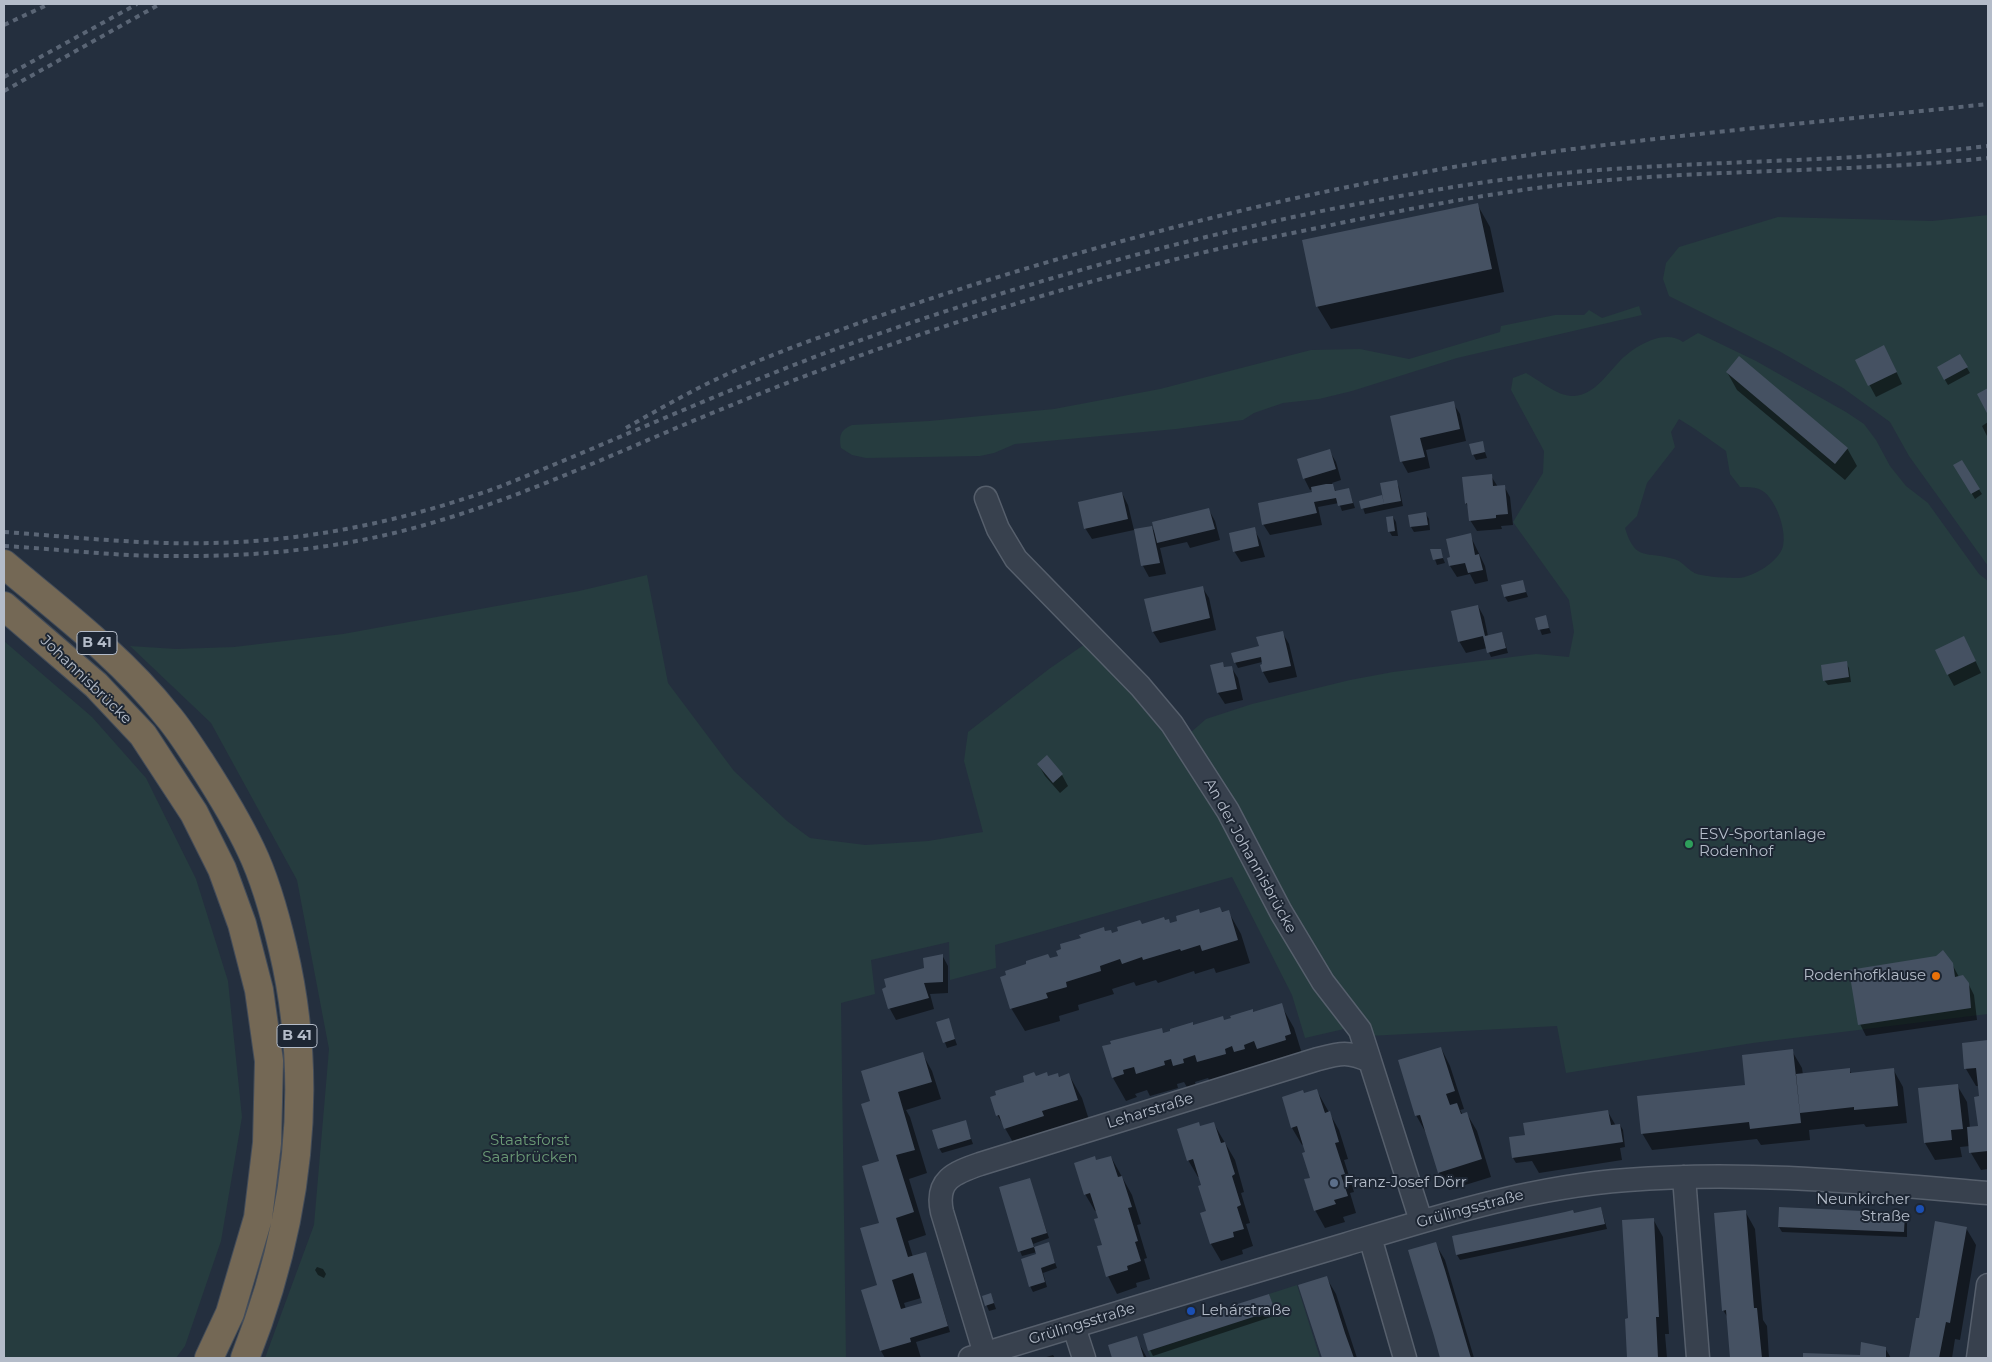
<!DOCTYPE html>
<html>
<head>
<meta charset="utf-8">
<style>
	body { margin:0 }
	#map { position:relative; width:1992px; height:1362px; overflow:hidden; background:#242f3e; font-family:Montserrat,sans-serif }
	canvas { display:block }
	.frame { position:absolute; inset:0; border:5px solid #b4bcc9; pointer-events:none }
</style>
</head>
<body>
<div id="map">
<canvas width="1992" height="1362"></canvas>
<div class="frame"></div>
</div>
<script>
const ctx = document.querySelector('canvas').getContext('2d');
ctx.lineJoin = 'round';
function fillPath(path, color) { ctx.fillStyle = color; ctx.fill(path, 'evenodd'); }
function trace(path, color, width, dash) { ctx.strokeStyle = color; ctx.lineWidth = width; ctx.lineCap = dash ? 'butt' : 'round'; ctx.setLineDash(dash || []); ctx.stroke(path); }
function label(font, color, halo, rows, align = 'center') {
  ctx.font = font + ' Montserrat,sans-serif'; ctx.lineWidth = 4; ctx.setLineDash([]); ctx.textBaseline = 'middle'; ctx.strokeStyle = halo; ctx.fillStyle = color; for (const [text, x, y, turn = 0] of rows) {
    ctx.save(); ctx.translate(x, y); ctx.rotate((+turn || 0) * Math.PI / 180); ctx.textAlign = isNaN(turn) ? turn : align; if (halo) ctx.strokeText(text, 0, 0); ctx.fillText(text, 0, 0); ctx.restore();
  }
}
const green = new Path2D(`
	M1988,215V566L1909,456L1890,422L1843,388L1779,351L1669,296L1663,279L1666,263L1679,247L1778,217L1932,221Z
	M1639,306L1642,315L1457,358L1352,391L1319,399L1283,403L1254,413L1243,420L1176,429L1015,444L994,453L980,456L866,458L852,455L841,448C839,436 840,430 852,425L929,421L1054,409L1160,389L1311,350L1360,349L1409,359L1500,332L1501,326L1555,315H1584L1589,310L1602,318Z
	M1698,333L1756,361L1846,412L1864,424L1876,440L1890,466L1906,486L1928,503L1979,574L1988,581V1014L1753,1043L1566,1073L1557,1026L1350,1037L1344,1029L1305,1038L1292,995L1232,877L995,945L996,968L950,980L949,942L871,960L875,994L841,1003L846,1358H265L314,1225L329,1049L297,880L211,723L130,646L176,649L234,647L343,634L579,591L647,575L668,683L734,771L787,821L810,838L865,845L928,841L983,832L964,761L968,732L1049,669L1085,644L1130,690L1175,747L1193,736L1190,733L1206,719L1252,704L1350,680L1393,672L1536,654L1569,657L1574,632L1569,600L1513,522L1543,473L1544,451L1511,390L1513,378L1526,373C1539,380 1558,397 1574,396C1594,395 1606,375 1619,362C1633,347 1664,328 1683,342ZM1679,419L1695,429L1726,451L1730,474L1740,487C1745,487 1753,487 1759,489C1775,495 1787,530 1783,546C1780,561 1752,578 1738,578C1729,578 1699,577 1693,572C1686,568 1682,561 1674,559C1647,551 1635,562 1625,528L1637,516L1647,483L1675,447L1671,432Z
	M4,641L92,717L146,778L196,879L228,981L242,1117L221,1241L185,1346L176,1358H4Z
	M1297,1285L1320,1358H1151L1148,1351L1274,1310L1269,1294Z`);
const shadow = new Path2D(`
	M1477,204L1490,227L1504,292L1331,329L1317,306Z
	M1960,356L1970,373L1948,385L1938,368Z
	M1890,358L1902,384L1876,397L1856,360Z
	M1727,372L1847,448L1857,466L1845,480L1737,390Z
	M1453,403L1460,414L1466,441L1426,450L1430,468L1408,473L1402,462L1391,417Z
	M1988,422V438L1982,426Z
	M1482,443L1487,458L1476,460L1473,454Z
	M1329,450L1336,462L1341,480L1332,483L1336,492L1349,490L1355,508L1342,511L1339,503L1318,507L1322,525L1270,535L1263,524L1314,498L1313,489L1310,490L1304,478Z
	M1961,462L1982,494L1975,499L1955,465Z
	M1491,476L1498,487L1504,486L1510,497L1513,525L1501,526L1502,529L1477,531L1470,520L1469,509L1466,503Z
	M1396,482L1399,487L1403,506L1365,514L1361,502L1381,497L1386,504L1382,484Z
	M1122,493L1128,505L1134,530L1092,539L1085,528Z
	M1209,510L1215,521L1220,540L1190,548L1187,542L1160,548L1166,574L1149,577L1143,566L1135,530L1152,527L1155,533Z
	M1426,514L1429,519L1430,530L1414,532L1411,527L1410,516Z
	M1393,517L1396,522L1398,536H1392L1389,531Z
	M1254,529L1260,540L1265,557L1241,562L1234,551Z
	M1470,535L1485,566L1488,581L1475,584L1470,574L1457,577L1450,566L1449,559Z
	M1432,551H1440L1445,563L1437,565Z
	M1522,581L1528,597L1508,602L1505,597Z
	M1202,587L1209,598L1216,630L1160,643L1153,632Z
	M1478,606L1484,617L1488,636L1502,633L1508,653L1491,657L1487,648L1466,653L1459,641Z
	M1545,617L1551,633L1542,635L1536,619Z
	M1282,632L1289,644L1297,677L1269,683L1263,672L1264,665L1262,662L1238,668L1235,662Z
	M1970,649L1981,673L1954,686L1948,675Z
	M1222,663L1225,668L1231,667L1238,678L1243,700L1225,704L1218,693L1212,666Z
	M1846,663L1849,668L1851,682L1828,685L1824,680Z
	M1038,764L1062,775L1068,786L1060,793L1045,776Z
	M1228,911L1241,934L1250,963L1216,973L1214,968L1195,974L1194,971L1158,983L1156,980L1136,986L1134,982L1112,989L1114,994L1078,1005L1079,1010L1059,1016L1060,1021L1025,1031L1011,1008L1050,959L1059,956L1082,939L1104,928L1106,933L1112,934L1142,925L1165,922L1170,924L1200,914Z
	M942,955L948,966V993L930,994L934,1009L896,1020L890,1009L884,989L925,969Z
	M1952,964L1959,977L1968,983L1974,995L1977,1020L1866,1036L1860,1024Z
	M1281,1005L1294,1028L1303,1057L1248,1075L1245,1069L1237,1072L1239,1077L1212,1085L1208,1078L1195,1082L1196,1086L1188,1089L1184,1082L1177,1084L1178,1088L1150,1096L1147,1090L1135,1094L1137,1097L1126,1101L1113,1078L1161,1030L1164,1034L1192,1023L1194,1026L1224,1021L1252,1010L1254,1013Z
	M948,1019L957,1045L947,1048L938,1023Z
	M1988,1042V1169L1981,1170L1971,1153L1970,1146L1960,1147L1962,1157L1935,1160L1925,1143L1957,1085L1967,1102L1970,1128L1979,1127L1981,1097L1979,1086H1976L1966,1069L1963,1044Z
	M1441,1048L1450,1066L1464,1109L1460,1110L1463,1115L1467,1114L1477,1131L1491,1177L1449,1190L1439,1173L1426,1133L1416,1115Z
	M1792,1051L1802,1068L1803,1075L1849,1070L1852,1074L1893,1069L1903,1087L1907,1123L1866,1127L1864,1124L1809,1130L1810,1140L1761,1145L1757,1139L1652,1150L1642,1133L1746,1086Z
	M922,1053L932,1071L941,1099L906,1110L910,1117L927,1173L909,1179L926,1235L908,1241L913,1257L928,1259L950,1332L916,1342L921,1358H885L881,1351L862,1290L879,1285L880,1162L872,1102ZM921,1298L923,1304L906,1309L904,1303Z
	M1058,1074L1060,1078L1069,1075L1082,1098L1090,1123L1018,1151L998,1116L992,1098L1036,1077H1048Z
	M1317,1091L1339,1130L1348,1159L1344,1160L1354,1192L1350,1193L1356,1213L1343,1217L1345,1222L1325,1228L1315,1210L1311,1179L1304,1144L1302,1145L1292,1128L1304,1094Z
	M1608,1112L1616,1126L1620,1125L1623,1130L1625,1147L1620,1148L1622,1160L1539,1173L1532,1161L1516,1163L1513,1158L1524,1136Z
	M965,1122L973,1144L942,1153L939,1148Z
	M1214,1124L1235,1160L1244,1192L1241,1193L1250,1223L1246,1224L1253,1246L1242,1250L1243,1254L1221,1261L1211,1244L1201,1214L1207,1212L1200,1177H1198L1188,1160L1201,1128Z
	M1111,1157L1132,1195L1141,1224L1137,1225L1147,1258L1144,1259L1150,1279L1136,1283L1137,1287L1117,1294L1108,1276L1097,1211H1095L1085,1194L1097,1162Z
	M1029,1179L1049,1238L1033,1244L1035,1248L1048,1243L1057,1268L1043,1273L1047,1287L1033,1292L1030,1286L1038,1255L1037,1252L1022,1256L1020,1251Z
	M1601,1208L1607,1229L1460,1260L1457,1255L1574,1214Z
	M1745,1211L1755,1229L1763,1320L1767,1326L1769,1358H1731L1728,1318L1723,1310Z
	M1904,1214L1907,1219V1237L1782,1232L1779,1227Z
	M1653,1219L1663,1237L1669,1334H1665L1667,1358H1628L1626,1320H1629Z
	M1966,1228L1976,1245L1960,1340L1955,1339L1952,1358H1911L1917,1319L1920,1320Z
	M1435,1243L1445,1260L1474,1358H1442L1410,1251Z
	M317,1267L323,1269L326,1274L324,1278L318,1275L315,1270Z
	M1326,1277L1336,1294L1357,1358H1323L1300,1286Z
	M991,1295L996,1309L989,1311L983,1297Z
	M1269,1295L1277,1315L1153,1356L1150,1350Z
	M1136,1338L1147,1358H1113L1110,1346Z
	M1885,1348L1891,1358H1804L1805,1354L1861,1356Z
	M1053,1355L1055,1358H1043Z`);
const building = new Path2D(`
	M1478,203L1492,269L1316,307L1302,240Z
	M1884,345L1897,372L1868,386L1855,360Z
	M1960,354L1968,367L1944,380L1937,367Z
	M1739,356L1848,448L1835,464L1726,372Z
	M1988,388V415L1977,394Z
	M1454,401L1460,429L1420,438L1425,457L1400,462L1390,416Z
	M1483,441L1485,452L1472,455L1469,444Z
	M1330,449L1336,469L1303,479L1297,459Z
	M1962,460L1980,489L1971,494L1953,465Z
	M1492,474L1493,486L1505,485L1508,514L1496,515V518L1469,521L1467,503L1465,504L1462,477Z
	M1397,480L1401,501L1384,504L1380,483Z
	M1326,484H1333L1335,491L1349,488L1353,503L1338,506L1336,498L1314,502L1317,513L1262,525L1258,503L1312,492L1311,487Z
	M1122,492L1128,519L1084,529L1078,502Z
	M1382,495L1384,504L1361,509L1359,501Z
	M1209,508L1215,529L1157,543L1152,522Z
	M1426,512L1428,525L1410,527L1408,515Z
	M1393,516L1395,531L1388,532L1386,517Z
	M1152,526L1160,563L1141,566L1134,529Z
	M1255,527L1259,546L1233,552L1229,533Z
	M1471,533L1475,555L1479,554L1483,570L1468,573L1465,563L1449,566L1447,558L1450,557L1446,539Z
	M1430,549H1441L1443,558L1433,560Z
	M1523,580L1526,592L1504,597L1501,585Z
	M1203,586L1210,618L1152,632L1144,599Z
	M1478,605L1485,636L1502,632L1506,648L1487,653L1483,636L1458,642L1451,611Z
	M1546,615L1549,628L1538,630L1535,618Z
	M1283,631L1291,666L1262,672L1260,665L1262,664L1261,657L1234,663L1231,653L1259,646L1256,637Z
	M1964,636L1976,661L1947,675L1935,650Z
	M1847,661L1849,677L1823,681L1821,665Z
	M1223,662L1224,667L1232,666L1237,689L1217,693L1210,665Z
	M1047,755L1063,774L1053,783L1037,764Z
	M1220,907L1222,912L1229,910L1238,940L1202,951L1200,945L1181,951L1180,949L1143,960L1142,957L1122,964L1120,959L1100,966L1101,971L1066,982L1067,987L1046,993L1048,998L1010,1009L1000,977L1006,975L1005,971L1026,964V961L1048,954L1050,958L1058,956L1056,951L1061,949L1060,944L1081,938L1079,935L1104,927L1105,931L1111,930L1112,933L1118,931L1117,927L1140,920L1142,924L1164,917L1165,920L1169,919L1170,923L1177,921L1176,916L1199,909L1200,913Z
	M1943,950L1953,963L1955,977L1963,975L1969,983L1971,1008L1858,1025L1849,970L1936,956Z
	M943,954V982L924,983L929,998L888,1009L882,989L886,987L884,979L924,968L923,958Z
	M1282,1003L1291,1034L1285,1036L1286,1040L1257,1049L1254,1041L1244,1045L1245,1049L1234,1052L1232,1046L1225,1049L1226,1054L1197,1062L1195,1055L1183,1059L1184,1063L1173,1066L1171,1059L1164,1061L1165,1065L1136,1074L1134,1067L1123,1070L1124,1074L1112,1078L1102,1046L1111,1044L1110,1041L1162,1028L1163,1033L1170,1031V1029L1193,1022V1025L1223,1016L1224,1020L1231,1018L1230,1016L1253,1009V1012Z
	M949,1018L955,1039L943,1043L936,1022Z
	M1988,1040V1151L1969,1153L1967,1127L1978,1126L1974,1097L1979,1096L1976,1068L1964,1069L1962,1043Z
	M1441,1047L1455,1091L1446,1094L1450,1105L1457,1103L1461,1114L1467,1112L1482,1159L1438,1173L1420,1115L1415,1116L1398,1060Z
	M1793,1049L1801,1123L1750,1129L1749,1122L1641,1134L1637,1096L1745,1085L1742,1055Z
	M923,1052L932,1082L898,1092L915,1150L896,1155L914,1212L896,1218L908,1257L926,1252L948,1326L910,1338L911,1342L880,1351L861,1290L877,1285L860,1228L879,1223L862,1166L879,1161L861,1104L870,1101L861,1071ZM913,1273L922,1303L901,1309L892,1280Z
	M1850,1068V1073L1894,1068L1898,1106L1854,1110V1107L1800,1113L1796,1074Z
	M1034,1072L1036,1076L1047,1072L1048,1076L1058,1073L1059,1077L1069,1073L1078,1100L1042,1111L1044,1116L1004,1129L999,1115L996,1116L990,1097L996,1095L995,1091L1024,1082L1023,1076Z
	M1958,1084L1963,1129L1951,1130L1952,1140L1924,1143L1918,1088Z
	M1317,1089L1325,1113L1330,1111L1339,1142L1335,1143L1345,1174L1341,1175L1348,1196L1334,1200L1336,1204L1314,1211L1304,1179L1310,1178L1302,1153L1305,1152L1297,1126L1291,1128L1282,1097L1303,1090L1304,1093Z
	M1608,1110L1611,1125L1620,1124L1623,1142L1512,1158L1509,1137L1525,1135L1523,1123Z
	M966,1120L971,1139L938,1149L932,1130Z
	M1199,1122L1200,1126L1214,1122L1221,1143L1225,1142L1235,1174L1232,1176L1241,1205L1237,1207L1244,1229L1233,1232L1234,1237L1210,1244L1200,1213L1206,1211L1198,1186L1201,1185L1193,1159L1187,1161L1177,1129Z
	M1095,1156L1096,1160L1111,1156L1118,1177L1122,1176L1132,1207L1128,1208L1138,1241L1135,1242L1141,1261L1127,1266L1128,1270L1106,1277L1097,1246L1102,1245L1094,1219L1098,1218L1090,1193L1084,1195L1074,1163Z
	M1030,1178L1047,1233L1031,1238L1034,1247L1018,1252L999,1187Z
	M1601,1207L1605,1224L1456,1255L1452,1236L1565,1212L1573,1210L1574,1213Z
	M1779,1207L1905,1213L1904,1232L1778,1227Z
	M1746,1210L1754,1308H1757L1762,1358H1730L1726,1310L1722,1311L1714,1213Z
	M1654,1218L1659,1317H1656L1658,1358H1627L1625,1319L1628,1318L1622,1220Z
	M1935,1221L1967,1227L1950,1323L1946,1322L1939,1358H1909L1916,1318H1919Z
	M1049,1242L1055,1263L1041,1268L1045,1282L1029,1287L1021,1259L1036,1254L1034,1247Z
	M1436,1242L1445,1270L1471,1358H1440L1434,1336L1408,1250Z
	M1327,1276L1345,1333L1354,1358H1322L1298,1285Z
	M991,1293L994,1303L985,1306L982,1296Z
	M1269,1294L1275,1310L1148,1351L1143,1334Z
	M1137,1336L1144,1358H1112L1108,1345Z
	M1861,1342L1886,1347V1358H1803V1353L1860,1355Z`);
const minor = new Path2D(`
	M986,498L998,529L1016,559L1140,686L1172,724L1228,811L1281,912L1323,982L1360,1030L1370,1061
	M1684,1177L1698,1358
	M1370,1237L1405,1358
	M1074,1327L1084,1358
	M985,1354L942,1212C935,1180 954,1173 980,1164L1318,1059C1341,1053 1348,1051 1370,1061L1421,1221
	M970,1358C1096,1320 1221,1281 1347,1244C1439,1216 1530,1187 1627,1180C1747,1170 1869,1183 1988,1193
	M1978,1358L1988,1285`);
const highway = new Path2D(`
	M4,564C60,611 121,657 167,715C180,730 190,747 201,763C219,791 237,820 251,850C266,881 275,915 283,949C316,1089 297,1226 245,1358
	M4,606L96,685L143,735L194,813L222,869L242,924L259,990L269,1061L267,1143L258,1218L230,1313L209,1358`);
const rail = new Path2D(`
	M4,25L49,4
	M4,77L137,4
	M4,91L160,4
	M626,428C661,408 696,388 732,372C775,353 820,337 865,321C947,292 1031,266 1115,243C1265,202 1418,169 1573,149C1711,131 1850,119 1988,104
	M4,532C74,537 144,545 213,543C311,541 407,520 499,487C612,442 722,391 836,349C1043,274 1261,216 1479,183C1648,158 1819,166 1988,146
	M4,546C58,549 113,556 168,556C236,557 305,552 372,538C496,512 610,454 727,407C870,348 1016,300 1165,262C1222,247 1279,236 1336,224C1423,206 1510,189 1599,181C1728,169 1859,172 1988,158`);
const markers = [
	[1689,844,5,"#2e9e5b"],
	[1936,976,5,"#e8710a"],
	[1334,1183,5,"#5c6f8a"],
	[1920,1209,5,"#1a4fb4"],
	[1191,1311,5,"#1a4fb4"]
];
const shields = [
	[97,643,40],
	[297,1036,40]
];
const shieldNames = [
	["B 41",97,643],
	["B 41",297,1036]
];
const streetNames = [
	["Johannisbrücke",86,680,44],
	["An der Johannisbrücke",1250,856,61],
	["Leharstraße",1150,1111,-17],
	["Grülingsstraße",1470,1209,-15],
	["Grülingsstraße",1082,1324,-17]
];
const poiNames = [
	["ESV-Sportanlage",1699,835],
	["Rodenhof",1699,852],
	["Rodenhofklause",1926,976,"right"],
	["Franz-Josef Dörr",1344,1183],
	["Neunkircher",1910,1200,"right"],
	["Straße",1910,1217,"right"],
	["Lehárstraße",1201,1311]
];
const parkNames = [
	["Staatsforst",530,1141],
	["Saarbrücken",530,1158]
];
fillPath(green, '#263c3f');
fillPath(shadow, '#0007');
fillPath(building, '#455162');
trace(minor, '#565f6c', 25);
trace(highway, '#434c59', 30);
trace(minor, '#38414e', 22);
trace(highway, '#746855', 28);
trace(rail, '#5a6575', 4, [5, 5]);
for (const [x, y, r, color] of markers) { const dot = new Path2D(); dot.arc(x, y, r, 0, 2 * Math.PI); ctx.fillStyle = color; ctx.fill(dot); trace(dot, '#1d2633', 2); }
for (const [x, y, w] of shields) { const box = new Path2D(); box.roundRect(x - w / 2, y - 11.5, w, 23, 4); ctx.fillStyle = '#1d2633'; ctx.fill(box); trace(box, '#b4bcc9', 1); }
label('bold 14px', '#b4bcc9', null, shieldNames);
label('15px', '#b4bcc9', '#1d2633', streetNames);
label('15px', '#b4bcc9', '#1d2633', poiNames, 'left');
label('15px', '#6b9a76', '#1d2633', parkNames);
</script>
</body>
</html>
